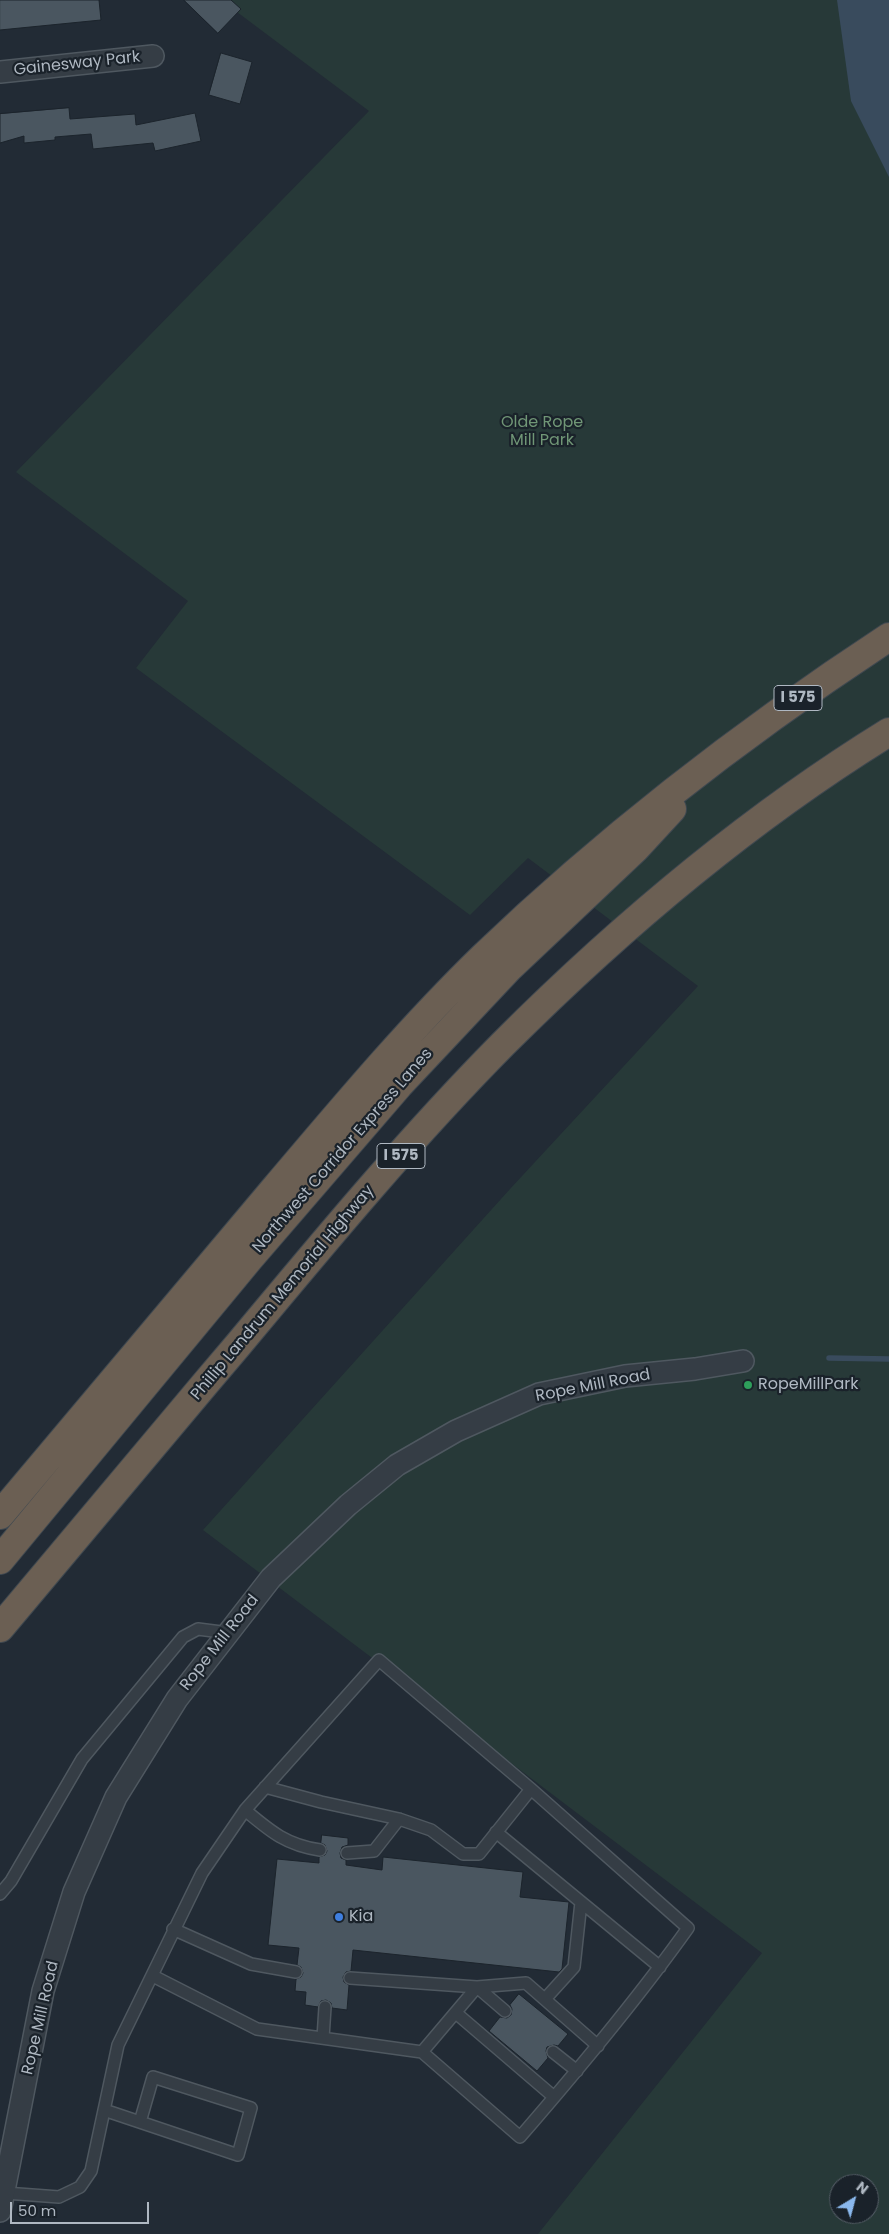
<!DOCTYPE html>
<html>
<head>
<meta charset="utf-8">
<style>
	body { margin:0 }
	#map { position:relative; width:889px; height:2234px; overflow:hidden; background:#222b35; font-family:Poppins,sans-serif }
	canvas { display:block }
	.north { position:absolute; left:829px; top:2174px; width:50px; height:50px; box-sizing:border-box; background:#1a222a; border:1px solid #565e67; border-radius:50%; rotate:37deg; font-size:14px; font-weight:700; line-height:20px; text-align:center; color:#afb8c2 }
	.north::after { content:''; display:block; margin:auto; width:18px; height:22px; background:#8ab8ed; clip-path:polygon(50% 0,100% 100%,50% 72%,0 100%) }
	.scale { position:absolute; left:10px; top:2202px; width:139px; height:22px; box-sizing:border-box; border:2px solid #afb8c2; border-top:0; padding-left:6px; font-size:15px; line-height:18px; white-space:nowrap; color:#afb8c2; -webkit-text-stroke:4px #1a222a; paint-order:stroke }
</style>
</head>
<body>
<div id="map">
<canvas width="889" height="2234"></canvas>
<div class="north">N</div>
<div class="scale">50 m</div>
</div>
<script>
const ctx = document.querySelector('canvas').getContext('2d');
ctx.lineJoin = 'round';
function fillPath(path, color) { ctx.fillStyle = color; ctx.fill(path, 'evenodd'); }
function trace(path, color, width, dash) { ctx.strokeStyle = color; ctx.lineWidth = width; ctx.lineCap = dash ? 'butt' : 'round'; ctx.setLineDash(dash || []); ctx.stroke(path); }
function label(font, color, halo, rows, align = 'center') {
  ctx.font = font + ' Poppins,sans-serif'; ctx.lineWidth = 4.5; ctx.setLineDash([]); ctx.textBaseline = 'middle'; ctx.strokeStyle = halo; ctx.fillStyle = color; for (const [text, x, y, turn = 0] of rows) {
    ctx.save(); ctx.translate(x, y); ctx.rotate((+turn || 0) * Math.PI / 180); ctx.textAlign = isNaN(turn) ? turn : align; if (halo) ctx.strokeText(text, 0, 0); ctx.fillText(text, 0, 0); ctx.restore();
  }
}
const green = new Path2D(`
	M221,0H860L889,119V2234H538L762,1953L203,1530L510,1189L698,986L528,858L470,915L136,668L188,601L16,472L369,111ZM839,2184H869V2214H839Z`);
const water = new Path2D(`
	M837,0H889V177L851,101Z`);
const stream = new Path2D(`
	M829,1358L889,1359`);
const building = new Path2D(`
	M0,0H99L101,20L0,30Z
	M184,0H231L241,9L218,33Z
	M221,53L252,62L240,104L209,95Z
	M69,108L70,119L135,114L136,125L195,113L201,141L155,151L153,143L93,149L91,134L55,137V140L24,143V136L0,143V114Z
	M322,1835L348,1838V1845L342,1847L340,1853L341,1858L346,1860V1865L382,1870L383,1857L523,1872L520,1897L569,1902L562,1969L559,1972L353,1950L351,1971L346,1972L343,1977L344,1982L349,1985L347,2010L332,2008L331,2003L326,2000L321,2001L318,2007L305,2005L306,1992L295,1991L296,1979L301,1977L303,1973L301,1967L297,1965L299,1948L268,1945L277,1859L319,1863V1857L325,1855L327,1851L325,1845L321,1843Z
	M519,1994L568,2034L558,2046L554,2045L547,2047L546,2051L548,2058L537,2071L489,2031L500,2017L507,2018L511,2015L512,2009L510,2005Z`);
const service = new Path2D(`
	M265,1787L321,1802L399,1819L431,1830L463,1854H479L531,1789
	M245,1810C270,1831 286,1845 320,1850
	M496,1832L660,1967
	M347,1853L374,1851L399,1819
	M0,1894L11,1881L82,1759L183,1637L198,1629L229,1633
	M173,1929L251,1964L296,1972
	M350,1978L477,1987L505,2011
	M545,1999L574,1967L581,1902
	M456,2013L554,2097
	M323,2038L325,2007
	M422,2052L477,1987L526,1983L598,2046
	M553,2052L577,2071
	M104,2110L238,2155L251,2108L153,2077L140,2122
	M5,2193L59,2197L80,2187L91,2171L118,2045L202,1873L245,1810L379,1660L531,1789L688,1928C636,2001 579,2069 520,2137L422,2052L257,2029L153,1976`);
const minor = new Path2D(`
	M0,72L153,56
	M0,2211L43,1991L74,1892L116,1797L177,1699L271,1578L348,1505L397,1465L456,1431L539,1394L625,1376L695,1369L743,1361`);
const motorway = new Path2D(`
	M0,1515C92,1405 184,1296 276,1187C343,1108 409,1029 483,957C608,837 744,732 889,637
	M0,1560L249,1259L399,1085L510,967L636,848L672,809
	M0,1628C79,1534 158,1439 238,1345C323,1243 409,1139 503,1044C620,927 748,819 889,732`);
const markers = [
	[748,1385,5,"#2e9e5b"],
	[339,1917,5,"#3f7fe0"]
];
const shields = [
	[798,698,48],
	[401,1156,48]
];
const shieldNames = [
	["I 575",798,698],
	["I 575",401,1156]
];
const streetNames = [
	["Gainesway Park",77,64,-6],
	["Northwest Corridor Express Lanes",343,1151,-49],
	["Phillip Landrum Memorial Highway",283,1293,-50],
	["Rope Mill Road",593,1386,-11],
	["Rope Mill Road",220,1643,-52],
	["Rope Mill Road",41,2018,-77]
];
const parkNames = [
	["Olde Rope",542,423],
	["Mill Park",542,441]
];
const poiNames = [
	["RopeMillPark",758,1385],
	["Kia",349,1917]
];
fillPath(green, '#273938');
fillPath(water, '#394b5d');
trace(stream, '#394b5d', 5.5);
fillPath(building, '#4a5660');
trace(building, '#1c242c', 1);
trace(service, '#4f5860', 14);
trace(minor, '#4f5860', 24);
trace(motorway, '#3f4850', 30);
trace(service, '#353d45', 11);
trace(minor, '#353d45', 21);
trace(motorway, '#6b5f53', 28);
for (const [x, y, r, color] of markers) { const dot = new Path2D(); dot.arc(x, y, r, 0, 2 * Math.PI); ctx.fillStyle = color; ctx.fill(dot); trace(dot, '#1a222a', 2); }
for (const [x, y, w] of shields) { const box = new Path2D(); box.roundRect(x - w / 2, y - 12.5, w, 25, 4); ctx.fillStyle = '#1a222a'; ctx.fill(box); trace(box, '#afb8c2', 1); }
label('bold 15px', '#afb8c2', null, shieldNames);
label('16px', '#afb8c2', '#1a222a', streetNames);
label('16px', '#709676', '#1a222a', parkNames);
label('16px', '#afb8c2', '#1a222a', poiNames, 'left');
</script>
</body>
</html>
